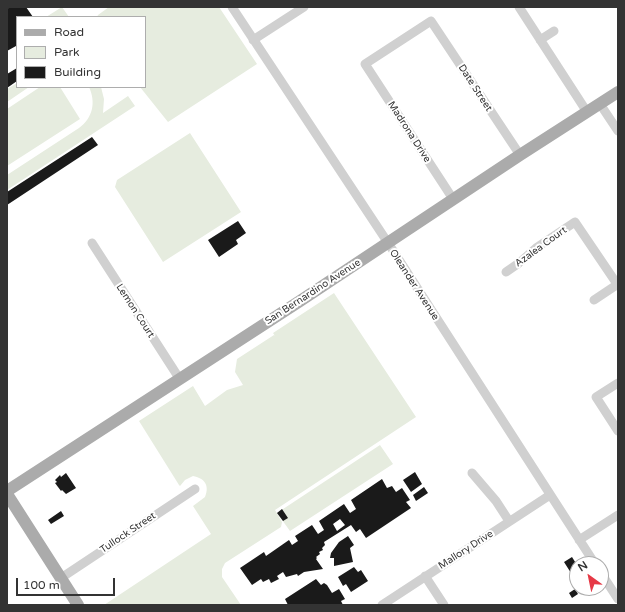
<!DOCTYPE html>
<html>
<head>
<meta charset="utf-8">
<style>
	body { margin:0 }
	#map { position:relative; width:625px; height:612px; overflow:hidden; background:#fff; font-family:"Varela Round",sans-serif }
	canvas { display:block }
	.frame { position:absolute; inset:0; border:8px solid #333; pointer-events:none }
	.legend { position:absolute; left:16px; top:16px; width:130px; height:72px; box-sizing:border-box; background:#fff; border:1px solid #adadad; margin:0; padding:5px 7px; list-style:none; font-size:12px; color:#333 }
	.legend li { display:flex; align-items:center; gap:8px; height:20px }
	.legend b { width:20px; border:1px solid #adadad }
	.north { position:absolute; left:569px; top:556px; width:40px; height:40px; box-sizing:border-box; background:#fff; border:1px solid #adadad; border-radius:50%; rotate:327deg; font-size:11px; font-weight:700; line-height:16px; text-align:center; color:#333 }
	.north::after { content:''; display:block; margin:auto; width:14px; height:18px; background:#e63946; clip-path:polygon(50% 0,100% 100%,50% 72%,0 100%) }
	.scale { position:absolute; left:16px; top:578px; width:99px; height:18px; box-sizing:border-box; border:2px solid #333; border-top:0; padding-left:5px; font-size:12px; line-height:14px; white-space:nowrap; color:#333; -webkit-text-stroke:3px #fff; paint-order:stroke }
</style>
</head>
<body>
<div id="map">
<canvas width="625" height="612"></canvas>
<div class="frame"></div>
<ul class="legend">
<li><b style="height:5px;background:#ababab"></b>Road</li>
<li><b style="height:11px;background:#e6ecdf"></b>Park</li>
<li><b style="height:11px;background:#1a1a1a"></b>Building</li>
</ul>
<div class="north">N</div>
<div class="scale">100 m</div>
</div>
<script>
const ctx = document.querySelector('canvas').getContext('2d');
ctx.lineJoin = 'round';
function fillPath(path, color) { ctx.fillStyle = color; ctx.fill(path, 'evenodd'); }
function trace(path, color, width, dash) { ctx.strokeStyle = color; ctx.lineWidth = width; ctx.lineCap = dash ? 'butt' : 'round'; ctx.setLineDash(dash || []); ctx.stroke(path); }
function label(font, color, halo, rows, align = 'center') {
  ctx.font = font + ' "Varela Round",sans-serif'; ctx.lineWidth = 4; ctx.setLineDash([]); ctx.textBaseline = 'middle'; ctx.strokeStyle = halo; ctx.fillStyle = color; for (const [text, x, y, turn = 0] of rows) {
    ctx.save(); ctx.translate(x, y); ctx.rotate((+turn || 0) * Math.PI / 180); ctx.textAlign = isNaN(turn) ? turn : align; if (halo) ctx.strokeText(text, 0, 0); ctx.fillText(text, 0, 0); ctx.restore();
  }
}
const green = new Path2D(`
	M62,7L69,17H46Z
	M109,7H219L257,64L168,122L140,87H145V17H97L98,15Z
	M17,83V87H29L7,102V89Z
	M40,87H60L80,119L7,166V109Z
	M89,87H101L104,99L103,113L128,96L135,106L7,190V175L79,128C93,118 96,102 89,87Z
	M190,133L241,212L163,262L115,187L117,180Z
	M334,293L416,417L275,510L282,522L281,527L225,563L222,569V577L241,605H104L211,534L193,506L205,497C210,485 204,478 193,476L185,480L180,486L179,485L139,421L193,386L205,406L227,390L243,385L235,372L237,359L274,335L275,336L273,333Z
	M380,445L393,464L290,531L277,513Z`);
const building = new Path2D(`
	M10,7H26L33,17H17V48L16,46L7,51V9Z
	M17,68V81L7,88V74Z
	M92,137L98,145L7,205V192Z
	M238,221L246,233L236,240L238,244L219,257L208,240Z
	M415,472L422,484L411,492L403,480Z
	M66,473L76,488L66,494L62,490L61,491L55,483L57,482L55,480L60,475L61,477Z
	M382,479L387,488L392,486L396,492L402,488L410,500L406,502L411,508L366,538L360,529L356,532L351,525L324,542L325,545L322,548L323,550L319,552L320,554L316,557L317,558L316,559L323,569L304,572L298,576L297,574L286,577L283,572L277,576L279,579L271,583L269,579L263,582L261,579L252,585L240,568L264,552L266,556L289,540L292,545L298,541L295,536L312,525L318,534L324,530L319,521L344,504L350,513L356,509L351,500ZM340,519L345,525L337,531L333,524Z
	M424,487L428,493L416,501L413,495Z
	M282,509L288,518L283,521L277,513Z
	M61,511L64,516L51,524L48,520Z
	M348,536L354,545L350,548L353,562L334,566V558H330L331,553L339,542Z
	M572,557L577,565V569L571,573L564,562Z
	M354,567L358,572L361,570L368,581L351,592L346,584L343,586L338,577Z
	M316,579L321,585L324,583L327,585L332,593L339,589L345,599L341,601L343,605H288L285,599Z
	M575,589L578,594L572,598L569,593Z`);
const minor = new Path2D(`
	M232,7L394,252L595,564
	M519,7L587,112
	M253,40L304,7
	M540,40L554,31
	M600,104L618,131
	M453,199L365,64L431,21L520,155
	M92,243L179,378
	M506,272L519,263L536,248L575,222L617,284
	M594,300L618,284
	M618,383L596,397L618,431
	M472,473L496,501L509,521
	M579,540L618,515
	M601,573L618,599
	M425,576L444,605
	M61,578L195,489
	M382,605L550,495`);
const major = new Path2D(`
	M7,491L300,301L520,155L618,92
	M7,494L78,605`);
const streetNames = [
	["Date Street",475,88,57],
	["Madrona Drive",409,132,57],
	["Azalea Court",541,247,-36],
	["Oleander Avenue",414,285,57],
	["San Bernardino Avenue",313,292,-33],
	["Lemon Court",135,311,57],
	["Tullock Street",128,533,-34],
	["Mallory Drive",466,550,-33]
];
fillPath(green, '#e6ecdf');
fillPath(building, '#1a1a1a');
trace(minor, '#d0d0d0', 9);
trace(major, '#ababab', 12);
label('10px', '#333', '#fff', streetNames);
</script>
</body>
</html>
